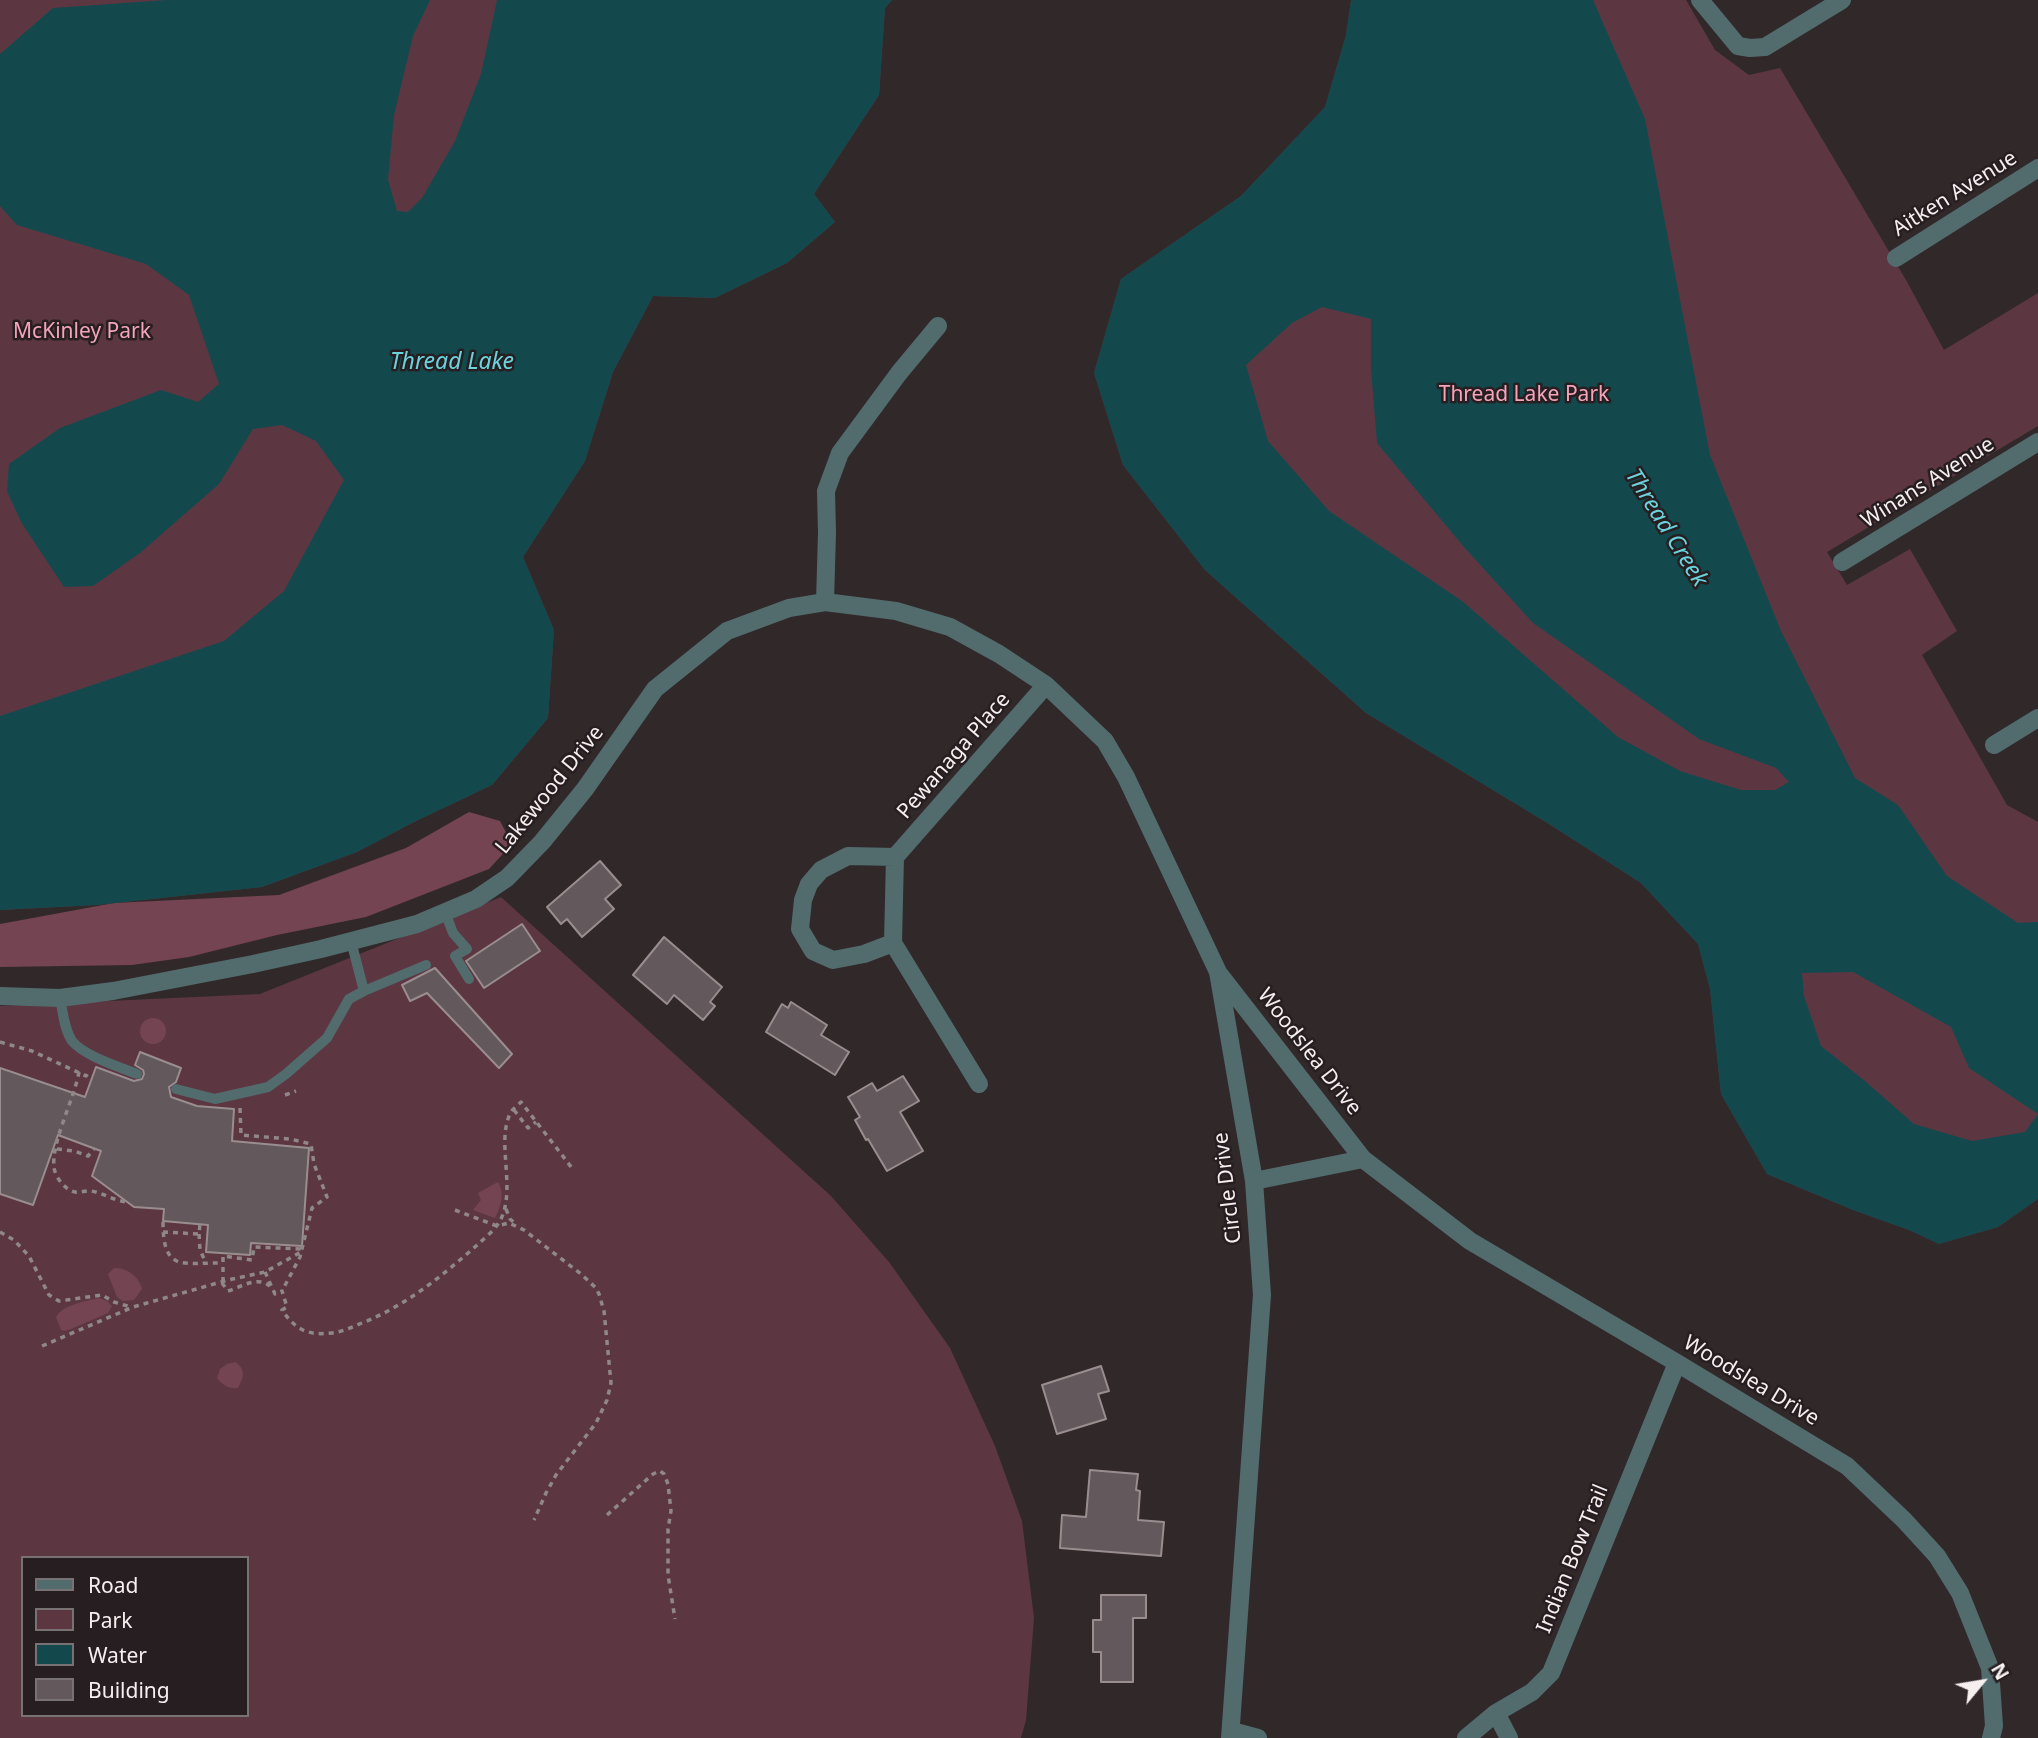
<!DOCTYPE html>
<html>
<head>
<meta charset="utf-8">
<style>
	body { margin:0 }
	#map { position:relative; width:2038px; height:1738px; overflow:hidden; background:#31282a; font-family:"Noto Sans",sans-serif }
	canvas { display:block }
	.legend { position:absolute; left:21px; top:1556px; width:228px; height:161px; box-sizing:border-box; background:#271e21; border:2px solid #797274; margin:0; padding:9px 12px; list-style:none; font-size:21px; color:#f5eff0 }
	.legend li { display:flex; align-items:center; gap:14px; height:35px }
	.legend b { width:35px; border:2px solid #797274 }
	.north { position:absolute; left:1947px; top:1647px; width:70px; height:70px; -webkit-text-stroke:5px #271e21; paint-order:stroke; rotate:60deg; font-size:19px; font-weight:700; line-height:28px; text-align:center; color:#f5eff0 }
	.north::after { content:''; display:block; margin:auto; width:24px; height:32px; background:#f5eff0; clip-path:polygon(50% 0,100% 100%,50% 72%,0 100%) }
</style>
</head>
<body>
<div id="map">
<canvas width="2038" height="1738"></canvas>
<ul class="legend">
<li><b style="height:9px;background:#526c6e"></b>Road</li>
<li><b style="height:19px;background:#5c3742"></b>Park</li>
<li><b style="height:19px;background:#13494d"></b>Water</li>
<li><b style="height:19px;background:#63585b"></b>Building</li>
</ul>
<div class="north">N</div>
</div>
<script>
const ctx = document.querySelector('canvas').getContext('2d');
ctx.lineJoin = 'round';
function fillPath(path, color) { ctx.fillStyle = color; ctx.fill(path, 'evenodd'); }
function trace(path, color, width, dash) { ctx.strokeStyle = color; ctx.lineWidth = width; ctx.lineCap = dash ? 'butt' : 'round'; ctx.setLineDash(dash || []); ctx.stroke(path); }
function label(font, color, halo, rows, align = 'center') {
  ctx.font = font + ' "Noto Sans",sans-serif'; ctx.lineWidth = 5; ctx.setLineDash([]); ctx.textBaseline = 'middle'; ctx.strokeStyle = halo; ctx.fillStyle = color; for (const [text, x, y, turn = 0] of rows) {
    ctx.save(); ctx.translate(x, y); ctx.rotate((+turn || 0) * Math.PI / 180); ctx.textAlign = isNaN(turn) ? turn : align; if (halo) ctx.strokeText(text, 0, 0); ctx.fillText(text, 0, 0); ctx.restore();
  }
}
const green = new Path2D(`
	M0,0H892L885,8L879,95L814,194L835,222L787,263L715,298L653,296L613,372L585,461L523,557L554,630L548,718L492,785L414,822L357,852L262,887L97,905L0,910Z
	M1351,0H1686L1715,50L1749,75L1780,68L1906,280L1944,350L2038,293V426L1827,552L1847,585L1910,549L1957,631L1922,655L2007,805L2038,822V1199L1998,1227L1939,1244L1909,1230L1853,1210L1767,1174L1721,1094L1710,989L1698,944L1641,883L1549,824L1366,713L1205,570L1123,465L1094,373L1121,279L1241,196L1325,107L1346,35Z
	M501,897L831,1196L889,1262L950,1348L995,1446L1022,1521L1034,1618L1026,1720L1021,1738H0V1006L260,994ZM23,1558H247V1715H23Z`);
const forest = new Path2D(`
	M469,812L500,821L512,844L489,869L366,917L277,935L189,957L132,965L0,967V924L114,903L279,895L406,848Z
	M140 1031a13 13 0 1 1 26 0a13 13 0 1 1-26 0Z
	M498,1182C505,1194 501,1206 495,1218L473,1210L481,1200L478,1193Z
	M114,1268C127,1268 139,1276 142,1289L134,1300L123,1301L117,1297L108,1274Z
	M99,1298L107,1301L112,1306L108,1313L71,1329L65,1331L61,1330L56,1317C64,1304 84,1302 99,1298Z
	M236,1362C246,1371 244,1377 238,1388C228,1389 223,1385 217,1378L220,1369L227,1364Z`);
const water = new Path2D(`
	M167,0H430L413,36L394,115L388,180L397,211L408,212L422,198L455,141L481,74L497,0H892L885,8L879,95L814,194L835,222L787,263L715,298L653,296L613,372L585,461L523,557L554,630L548,718L492,785L414,822L357,852L262,887L97,905L0,910V716L224,641L284,591L344,480L316,441L282,425L253,429L219,484L140,553L93,586L64,587L21,522L7,491L9,464L60,428L161,390L198,402L219,384L189,295L146,264L17,225L0,206V54L53,8Z
	M1351,0H1593L1645,119L1710,455L1781,631L1855,778L1898,805L1947,876L2018,923L2038,922V1114L1969,1068L1951,1027L1853,972L1802,973L1804,996L1821,1046L1865,1081L1914,1124L1972,1141L2025,1132L2038,1114V1199L1998,1227L1939,1244L1909,1230L1853,1210L1767,1174L1721,1094L1710,989L1698,944L1641,883L1549,824L1366,713L1205,570L1123,465L1094,373L1121,279L1241,196L1325,107L1346,35ZM1322,307L1371,319V369L1377,443L1464,547L1533,623L1699,739L1776,768L1789,782L1775,790H1741L1680,771L1618,737L1462,601L1329,511L1268,441L1246,365L1292,323Z`);
const building = new Path2D(`
	M600,861L621,885L605,899L614,909L582,937L567,919L561,924L547,907Z
	M522,924L540,951L484,988L466,961Z
	M664,937L722,987L710,1002L715,1006L703,1020L674,995L667,1004L633,975Z
	M435,968L512,1054L499,1068L427,993L410,1001L402,985Z
	M791,1002L827,1025L821,1035L849,1052L835,1075L766,1032L782,1004L788,1008Z
	M140,1052L181,1068L176,1082L169,1087L171,1097L197,1106L234,1109L232,1141L309,1148L302,1246L251,1243L250,1255L206,1252L208,1225L163,1221L164,1209L134,1207L92,1176L101,1151L58,1135L33,1205L0,1194V1068L85,1097L96,1067L134,1081L142,1079L144,1074L143,1070L135,1065Z
	M903,1076L919,1101L900,1112L923,1151L887,1171L868,1139L866,1140L855,1120L860,1117L848,1097L872,1083L877,1091Z
	M1101,1366L1109,1391L1098,1394L1106,1419L1057,1434L1042,1385Z
	M1090,1470L1138,1474L1136,1490L1140,1491L1138,1520L1164,1522L1161,1556L1060,1548L1062,1515L1086,1517Z
	M1101,1595H1146V1618H1133V1682H1101V1652H1093V1620H1101Z`);
const path = new Path2D(`
	M0,1042L32,1051L86,1076L90,1070
	M79,1072C74,1100 51,1142 54,1168C56,1178 65,1190 75,1192C80,1193 86,1190 91,1191C104,1193 114,1201 128,1202
	M285,1095L296,1091
	M240,1108L241,1135L290,1139L311,1144L314,1164L327,1197L312,1208L300,1257L282,1291
	M514,1110L528,1128L536,1122
	M57,1149L74,1151L88,1156L95,1148
	M506,1209L510,1219L517,1225
	M455,1210L497,1226L509,1223L524,1230L581,1274L596,1288L599,1294L604,1311L611,1383L607,1400L596,1423L556,1475L546,1493L534,1520
	M163,1222C163,1274 184,1262 223,1263
	M0,1232L14,1240L29,1256L49,1295L59,1301L102,1295L114,1302L131,1307
	M163,1232L199,1234L200,1224
	M199,1234L200,1250L206,1263
	M265,1272L275,1294L282,1291L287,1307L282,1310C295,1329 307,1336 331,1333C342,1332 352,1327 362,1323C405,1306 441,1277 476,1246C486,1237 499,1227 503,1214C514,1183 497,1141 510,1114C512,1109 517,1106 521,1102L572,1168
	M223,1282V1256L252,1260L254,1247L302,1249
	M222,1283L228,1291C243,1286 257,1276 270,1286
	M42,1346L133,1307L228,1280L265,1272L301,1252
	M607,1515L653,1474L660,1471L664,1474L668,1484L671,1511L668,1529V1575L675,1619`);
const service = new Path2D(`
	M445,912L453,933L467,949L455,956L469,979
	M364,991L426,965
	M60,998C63,1012 64,1029 72,1041C84,1056 120,1067 137,1074
	M176,1089L215,1099L268,1087L286,1074L327,1038L349,999L364,991L351,941`);
const minor = new Path2D(`
	M1700,0L1738,46L1750,48L1765,47L1842,0
	M1896,258L2038,168
	M1842,562L2038,442
	M825,602L827,533L826,491L840,453L899,373L938,326
	M1994,745L2038,718
	M895,857L893,943L979,1084
	M893,943L864,954L833,960L813,951L800,929L803,900L809,884L821,870L848,856L895,857L1046,685
	M1220,975L1363,1159L1470,1241L1677,1363L1847,1466L1904,1520L1937,1556L1960,1593L1990,1668L1994,1726L1991,1738
	M0,996L60,998L113,991L253,964L321,949L417,924L476,899L507,878L542,842L585,789L655,689L727,631L789,608L825,602L896,611L950,627L999,654L1046,685L1105,741L1126,777L1218,972L1254,1181L1262,1295L1230,1738
	M1254,1181L1363,1159
	M1496,1713L1509,1738
	M1232,1731L1258,1738
	M1466,1738L1496,1713L1532,1692L1551,1673L1677,1363`);
const streetNames = [
	["Aitken Avenue",1955,194,-32],
	["Winans Avenue",1928,483,-32],
	["Pewanaga Place",954,756,-49],
	["Lakewood Drive",550,790,-51],
	["Woodslea Drive",1309,1052,52],
	["Circle Drive",1228,1188,-97],
	["Woodslea Drive",1751,1381,31],
	["Indian Bow Trail",1573,1559,-68]
];
const parkNames = [
	["McKinley Park",82,332],
	["Thread Lake Park",1524,395]
];
const waterNames = [
	["Thread Lake",452,362],
	["Thread Creek",1666,528,58]
];
fillPath(green, '#5c3742');
fillPath(forest, '#744452');
fillPath(water, '#13494d');
fillPath(building, '#63585b');
trace(building, '#998d90', 2);
trace(path, '#8f8789', 3.5, [5, 5]);
trace(service, '#526c6e', 10);
trace(minor, '#526c6e', 18);
label('21px', '#f5eff0', '#271e21', streetNames);
label('21px', '#f4a4ba', '#271e21', parkNames);
label('italic 23px', '#6ad4dd', '#271e21', waterNames);
</script>
</body>
</html>
